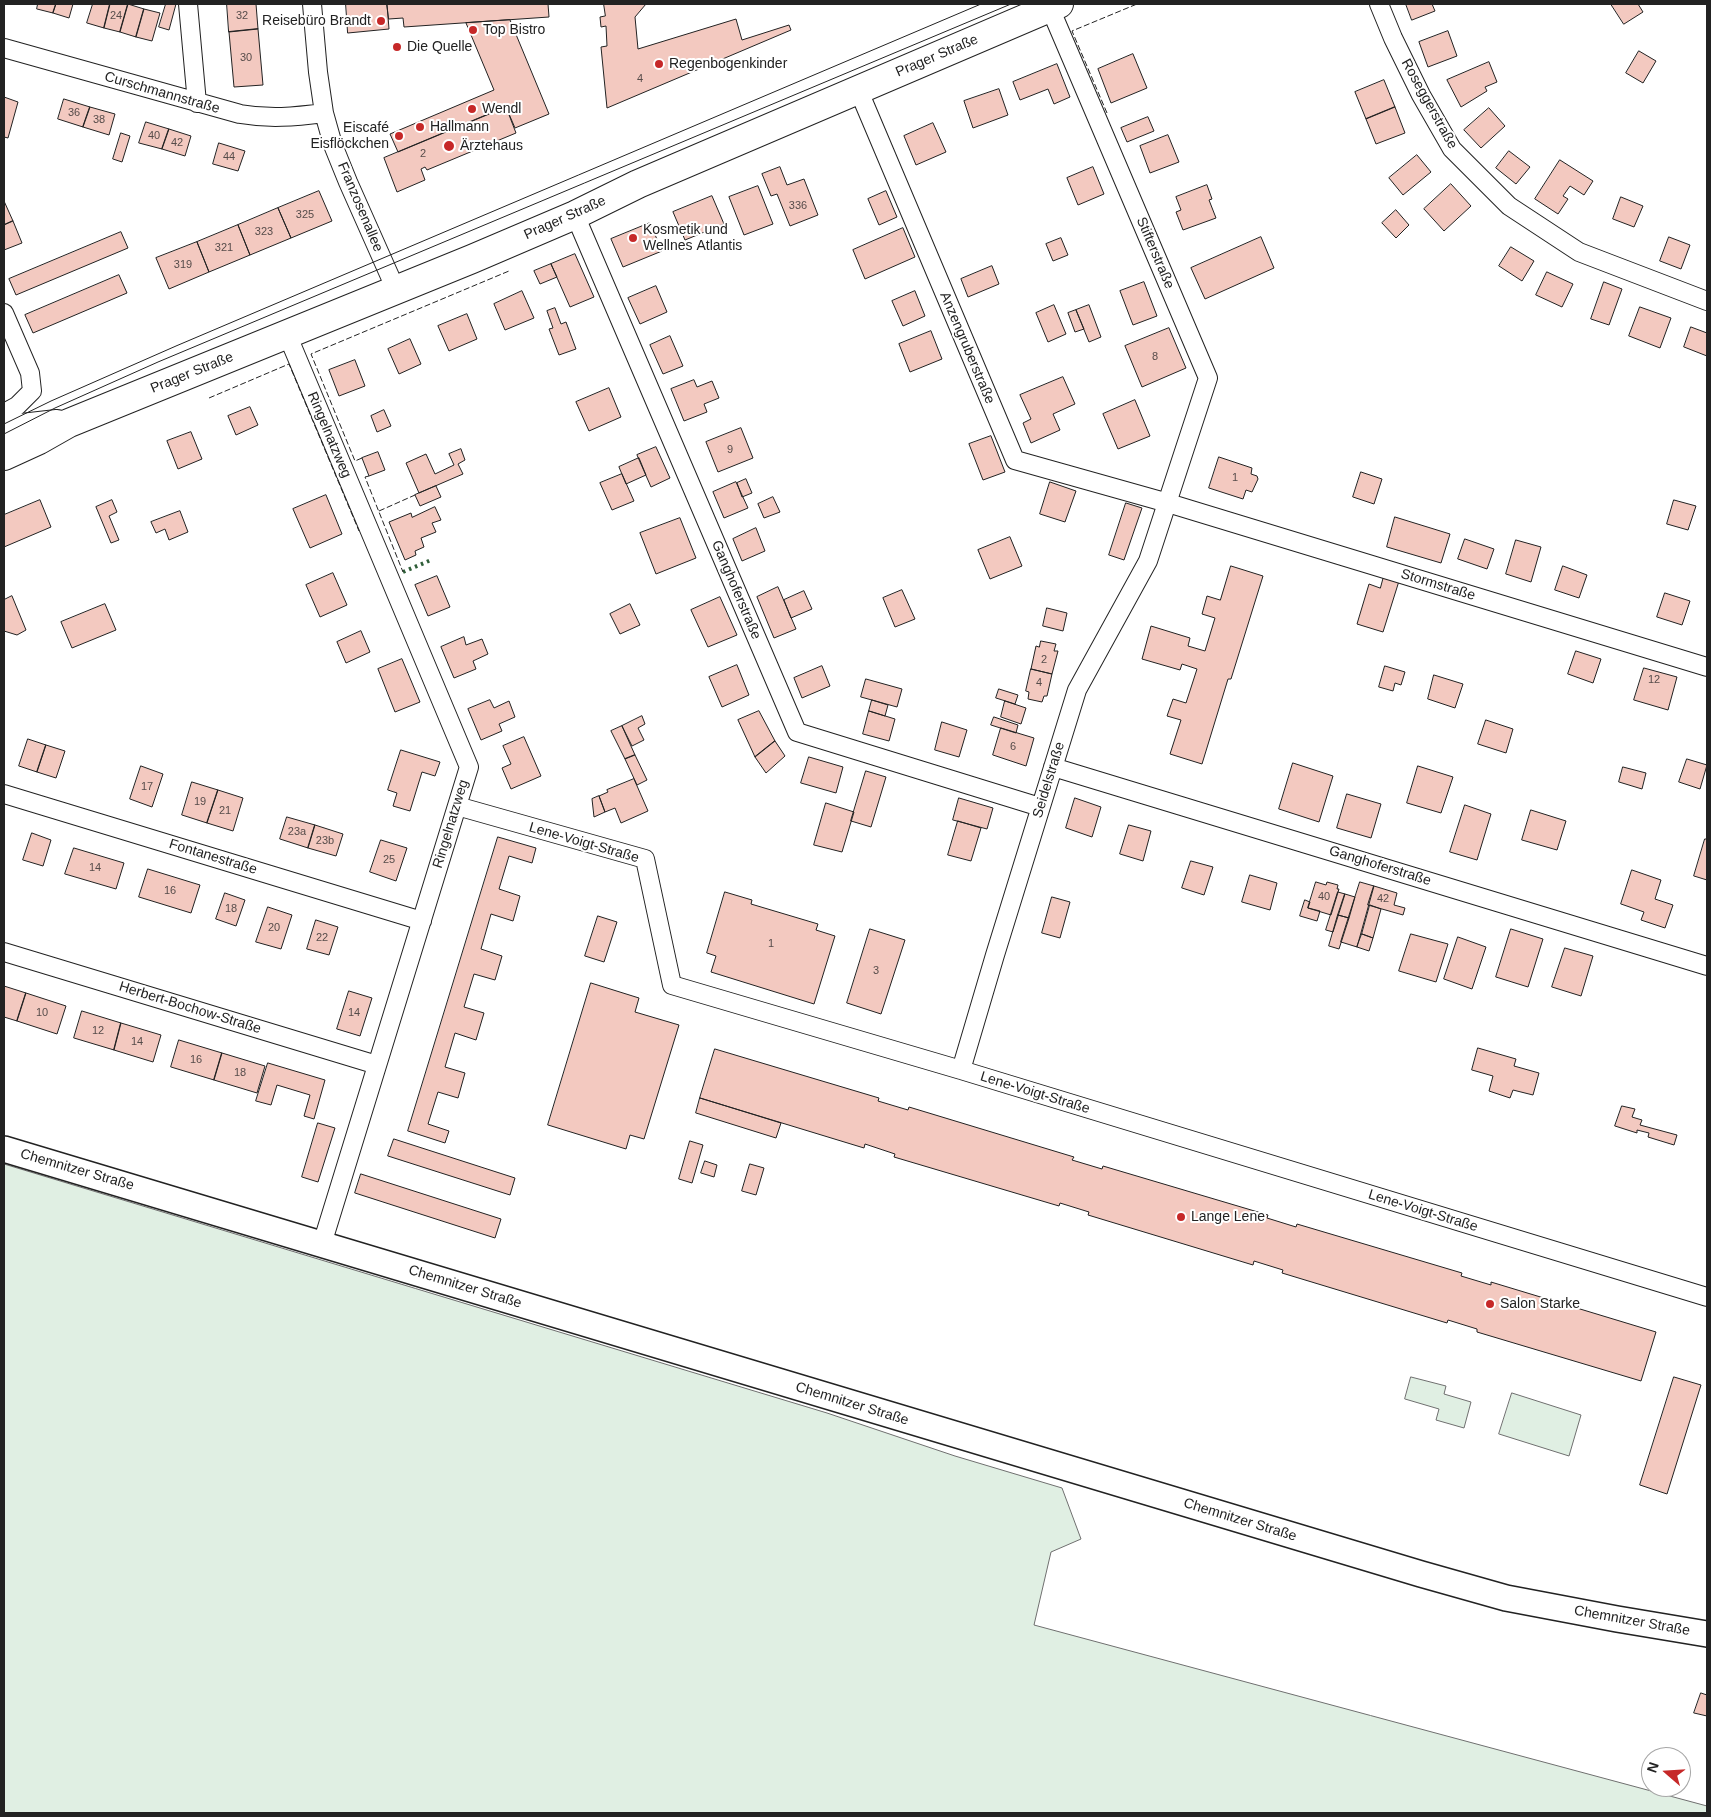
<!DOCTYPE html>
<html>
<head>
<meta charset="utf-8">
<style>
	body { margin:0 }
	#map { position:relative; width:1711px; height:1817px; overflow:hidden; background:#fff; font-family:Arial,sans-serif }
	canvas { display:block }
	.frame { position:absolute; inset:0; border:5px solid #222; pointer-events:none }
	.north { position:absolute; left:1641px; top:1747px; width:50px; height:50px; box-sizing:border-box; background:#fff; border:1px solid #a7a7a7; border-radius:50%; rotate:289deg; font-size:14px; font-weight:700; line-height:20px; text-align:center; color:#222 }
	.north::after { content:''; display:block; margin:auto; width:18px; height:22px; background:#c62828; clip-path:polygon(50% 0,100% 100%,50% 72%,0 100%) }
</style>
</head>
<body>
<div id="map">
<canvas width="1711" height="1817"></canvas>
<div class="frame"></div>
<div class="north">N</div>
</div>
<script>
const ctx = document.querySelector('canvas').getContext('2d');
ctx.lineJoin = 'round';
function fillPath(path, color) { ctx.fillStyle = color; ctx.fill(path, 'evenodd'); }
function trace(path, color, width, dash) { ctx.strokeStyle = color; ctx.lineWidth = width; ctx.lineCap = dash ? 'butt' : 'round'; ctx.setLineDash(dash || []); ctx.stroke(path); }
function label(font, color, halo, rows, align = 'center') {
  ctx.font = font + ' Arial,sans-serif'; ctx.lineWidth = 4; ctx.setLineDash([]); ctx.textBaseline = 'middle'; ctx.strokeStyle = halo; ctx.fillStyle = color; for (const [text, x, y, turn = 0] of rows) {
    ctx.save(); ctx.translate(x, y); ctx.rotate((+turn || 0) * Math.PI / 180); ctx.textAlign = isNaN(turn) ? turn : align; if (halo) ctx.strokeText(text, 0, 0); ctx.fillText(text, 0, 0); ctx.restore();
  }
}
const green = new Path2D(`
	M4,1164L827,1413L955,1456L1062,1488L1081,1539L1051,1552L1034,1625L1707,1806V1813H4Z
	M1411,1377L1446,1386L1444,1394L1471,1402L1464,1428L1436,1420L1439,1409L1405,1399Z
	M1512,1393L1581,1415L1569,1456L1499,1434Z`);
const building = new Path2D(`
	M38,4H56L53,13L37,9Z
	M56,4H73L69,18L53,13Z
	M93,4H110L104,28L87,23Z
	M110,4H128L120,32L104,28Z
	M128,4L144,9L136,37L120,32Z
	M166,4H176L169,30L159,27Z
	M227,4H256L258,29L229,32Z
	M346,4H387L389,29L348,33Z
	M387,4H548L549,17L404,27L403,18L389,19Z
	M604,4H646L635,17L638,49L736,19L742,40L789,25L791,30L607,108L601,47L607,46L606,26L601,27L600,17L605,16Z
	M1406,4H1432L1435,11L1412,20Z
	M1611,4H1638L1643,12L1624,24Z
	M144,9L160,13L152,41L136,37Z
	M510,20L549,114L515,128L506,107L398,152L390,134L494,90L466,23Z
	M258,29L263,85L234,87L229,32Z
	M1448,31L1457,56L1428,67L1419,42Z
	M1639,51L1656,61L1643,83L1626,73Z
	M1133,54L1147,88L1111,103L1098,69Z
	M1489,62L1497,82L1485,87L1487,91L1461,107L1447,80Z
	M1057,64L1070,97L1054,104L1048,89L1020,100L1013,82Z
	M1384,80L1395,107L1366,119L1355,92Z
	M999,89L1008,115L973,128L964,101Z
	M4,97L18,102L8,138L4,137Z
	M64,99L90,107L83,127L58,119Z
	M90,107L115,114L109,135L83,127Z
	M506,107L516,133L427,170L425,167L421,169L425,180L397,192L384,158Z
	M1395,107L1405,133L1376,144L1366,119Z
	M1489,108L1505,126L1481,148L1464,130Z
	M1148,117L1154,131L1127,142L1121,128Z
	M146,122L169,129L162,149L139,143Z
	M933,123L946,152L916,165L904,136Z
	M169,129L191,136L185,156L162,149Z
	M121,133L130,136L122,162L113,159Z
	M1168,135L1179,162L1150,173L1140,146Z
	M219,143L245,151L238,171L213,164Z
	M1509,151L1530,167L1516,184L1496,168Z
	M1417,155L1431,172L1403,195L1389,178Z
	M1560,160L1593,181L1584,195L1570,186L1563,196L1568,199L1558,214L1535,199Z
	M780,167L787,185L804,179L818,215L790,226L777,194L771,196L762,174Z
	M1093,167L1104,194L1078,205L1067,178Z
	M1451,184L1471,206L1444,231L1424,209Z
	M1207,185L1212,199L1209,200L1216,218L1183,230L1176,212L1181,210L1176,197Z
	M758,186L773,224L744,235L729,197Z
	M319,191L332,221L291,238L278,208Z
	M886,191L897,217L879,225L868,199Z
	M712,196L724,224L685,240L673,212Z
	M1621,197L1643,206L1634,227L1613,219Z
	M4,201L13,221L4,225Z
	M278,208L291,238L250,255L238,225Z
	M1396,210L1409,225L1396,238L1382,223Z
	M13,221L22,243L4,250V225Z
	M650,223L662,251L623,267L611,239Z
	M238,225L250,255L209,272L197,242Z
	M903,228L915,257L865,279L853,250Z
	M121,232L128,248L16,295L9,279Z
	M1261,237L1274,268L1205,299L1191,268Z
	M1669,237L1690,245L1681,269L1660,261Z
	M1061,238L1068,255L1053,261L1046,244Z
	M197,242L209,272L169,289L156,258Z
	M1511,247L1534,261L1522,281L1499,266Z
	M575,254L594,297L570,307L551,264Z
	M551,264L557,277L540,284L534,271Z
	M992,266L999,284L968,297L961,279Z
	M1547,272L1573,284L1562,307L1536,295Z
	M119,275L127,293L33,333L25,315Z
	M1144,282L1157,316L1133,325L1120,291Z
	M1604,282L1622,289L1609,325L1591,319Z
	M656,286L667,312L640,324L628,298Z
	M522,291L534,318L505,330L494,304Z
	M915,291L925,316L903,326L892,301Z
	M1054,305L1066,334L1048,342L1036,313Z
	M1089,305L1101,337L1089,342L1076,310Z
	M1640,307L1671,318L1660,348L1629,336Z
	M555,308L561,324L566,322L576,349L559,355L549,329L553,328L547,311Z
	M1076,310L1084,329L1075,332L1068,313Z
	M467,314L477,339L449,351L438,326Z
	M1691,327L1707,333V356L1684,347Z
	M1169,328L1186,368L1142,387L1125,346Z
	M931,331L942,359L910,372L899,344Z
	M670,336L683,366L663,374L650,345Z
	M410,339L421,364L399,374L388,349Z
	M355,360L365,386L339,396L329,370Z
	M1063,377L1075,404L1053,414L1060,430L1031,443L1023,423L1031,419L1020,395Z
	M694,380L697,387L712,381L719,398L704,404L707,412L684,421L671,389Z
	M609,388L621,417L589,431L576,402Z
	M1135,400L1150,436L1118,449L1103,414Z
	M250,407L258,425L236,435L228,416Z
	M384,410L391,426L377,432L371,416Z
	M741,428L753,458L718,472L706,442Z
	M191,432L202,459L178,469L167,441Z
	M991,436L1005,472L983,480L969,444Z
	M656,447L670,478L651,487L637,455Z
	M461,449L465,460L458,464L463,474L419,493L406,463L426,454L435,474L454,465L449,454Z
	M378,452L385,470L369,476L362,458Z
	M1219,457L1252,468L1251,474L1257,476L1258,479L1252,492L1246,490L1243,499L1209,488Z
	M639,458L646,475L626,484L619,467Z
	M1361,472L1382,479L1374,504L1353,497Z
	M622,474L634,501L612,510L600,483Z
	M746,479L752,493L742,497L737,483Z
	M736,482L748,508L724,518L713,492Z
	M1050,482L1076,491L1065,522L1040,514Z
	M436,486L441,497L420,506L415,495Z
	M326,495L342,534L310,548L293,509Z
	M773,497L780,512L764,518L758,504Z
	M40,500L51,527L4,547V515Z
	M112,500L117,512L109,516L119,540L111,543L96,507Z
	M1674,500L1696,506L1688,530L1667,524Z
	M1126,503L1142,508L1124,560L1109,555Z
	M435,507L441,520L432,523L436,532L421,538L424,547L415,551L416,555L405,560L389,522L411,513L412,517Z
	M180,511L188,532L169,540L165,529L156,533L151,522Z
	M1395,517L1450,534L1441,563L1387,547Z
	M680,518L696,558L656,574L640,533Z
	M756,528L765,551L742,561L733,539Z
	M1010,537L1022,566L990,579L978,550Z
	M1465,539L1494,549L1487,569L1458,559Z
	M1516,540L1541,547L1531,582L1506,574Z
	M1231,566L1263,576L1231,679H1228L1202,764L1170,754L1181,720L1167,716L1173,699L1186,703L1197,669L1182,664L1180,670L1142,659L1151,626L1190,638L1188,646L1205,651L1215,618L1202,614L1207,596L1220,600Z
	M1563,566L1587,575L1579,598L1555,590Z
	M333,573L347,605L320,617L306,585Z
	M437,576L450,607L428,616L415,585Z
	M1384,576L1399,581L1383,632L1357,624L1369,584L1380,588Z
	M778,587L796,629L774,638L757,597Z
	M902,590L915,619L895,627L883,598Z
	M804,591L812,609L791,618L784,600Z
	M1665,593L1690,601L1682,625L1657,617Z
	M12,596L26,630L17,635L4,631V600Z
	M720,597L737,635L708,647L691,610Z
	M105,604L116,630L72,648L61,622Z
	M630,604L640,625L620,634L610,614Z
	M1047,608L1067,613L1063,631L1043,626Z
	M361,631L370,652L346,663L337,642Z
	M464,637L466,645L482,639L488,654L473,661L476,669L454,678L441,647Z
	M1041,641L1056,644L1054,651H1058L1052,674L1031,669L1036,646L1039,647Z
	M1576,651L1601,659L1593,683L1568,674Z
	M402,659L420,702L395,712L378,669Z
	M737,665L749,695L722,707L709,677Z
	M822,666L830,686L802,698L794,678Z
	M1385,666L1405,672L1401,685L1395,683L1393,691L1379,687Z
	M1644,668L1677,677L1668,710L1634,700Z
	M1031,669L1052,674L1047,696H1044L1042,702L1028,699L1029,692L1026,691Z
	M1434,675L1463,684L1455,708L1428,699Z
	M866,679L902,689L897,707L861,697Z
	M999,689L1018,695L1015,704L996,698Z
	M490,700L494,708L509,701L515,717L499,724L502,731L481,740L468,709Z
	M872,700L888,705L885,716L869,711Z
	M1005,701L1026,708L1021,724L1001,717Z
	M759,711L775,741L755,757L738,720Z
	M869,711L895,719L889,741L863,734Z
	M642,716L645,724L638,728L644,740L632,746L622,726Z
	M994,717L1018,725L1016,733L991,725Z
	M1486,720L1513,729L1506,753L1478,744Z
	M942,722L967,730L959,757L935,750Z
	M622,726L635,755L625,759L611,731Z
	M1001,728L1034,738L1026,766L993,755Z
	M524,737L541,776L511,789L502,768L511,764L503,746Z
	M28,739L46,745L37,772L19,766Z
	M775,741L785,756L766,773L755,757Z
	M46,745L65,751L56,778L37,772Z
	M401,750L440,762L435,776L422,772L410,811L393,806L397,793L388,790Z
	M635,755L647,780L637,785L625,759Z
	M809,757L843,767L836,793L801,783Z
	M1687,759L1707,765L1700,789L1679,782Z
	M1293,763L1333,776L1319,822L1279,809Z
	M141,766L163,774L152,807L130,799Z
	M1418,766L1453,777L1441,813L1407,803Z
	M1623,767L1646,773L1642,789L1619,782Z
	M866,771L886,777L871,827L851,821Z
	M634,779L648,811L621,823L615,808L605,812L599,796L608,792L607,790Z
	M192,782L218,790L207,823L182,815Z
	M218,790L243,798L233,831L207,823Z
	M1347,794L1381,804L1371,838L1337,828Z
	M599,796L605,812L594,817L592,799Z
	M959,798L993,808L987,829L953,820Z
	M1075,798L1101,807L1092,837L1066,828Z
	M826,803L854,812L842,852L814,845Z
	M1465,805L1491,814L1477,860L1450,852Z
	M1531,810L1566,821L1557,850L1522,840Z
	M287,817L315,825L308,848L280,839Z
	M958,821L981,828L971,861L948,855Z
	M315,825L343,834L336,856L308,848Z
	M1129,825L1151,831L1143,861L1120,854Z
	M32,833L51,840L43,866L23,860Z
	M498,837L536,848L532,863L509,856L499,889L520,896L513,921L491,914L481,949L502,956L495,980L474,974L464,1007L484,1013L476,1040L455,1033L445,1067L465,1073L458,1098L438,1092L428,1124L449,1131L445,1143L408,1131Z
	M1705,839H1707V880L1694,876Z
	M381,840L407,848L396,881L370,872Z
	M74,848L124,863L116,889L65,874Z
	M1191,861L1213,867L1204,895L1182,888Z
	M148,869L200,885L191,913L139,897Z
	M1632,870L1661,880L1655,899L1673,905L1665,928L1641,920L1644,912L1621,904Z
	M1250,875L1277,883L1270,910L1242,902Z
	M1316,882L1326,885L1327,882L1338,885L1337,889H1339L1331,915L1308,908Z
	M1360,882L1374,886L1357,947L1341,942Z
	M1374,886L1397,893L1394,905L1405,908L1403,915L1368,905Z
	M725,892L752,900L751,904L818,924L816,930L835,936L814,1004L711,972L716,956L707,953Z
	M1338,892L1345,894L1333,932L1326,930Z
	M225,893L245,900L236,926L216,919Z
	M1345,894L1355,897L1349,918L1338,915Z
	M1052,897L1070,902L1060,938L1042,933Z
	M1305,900L1310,902L1308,908L1320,911L1317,921L1300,916Z
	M1370,905L1381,909L1373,938L1362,934Z
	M268,907L292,915L281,949L256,942Z
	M1338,915L1349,918L1339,949L1329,946Z
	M598,916L617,922L604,962L585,956Z
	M316,920L338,927L329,955L307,949Z
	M870,929L905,940L881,1014L847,1003Z
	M1511,929L1543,939L1528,987L1496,977Z
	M1362,934L1373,938L1369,951L1357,947Z
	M1411,934L1448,944L1436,982L1399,971Z
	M1458,937L1486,947L1472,989L1444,979Z
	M1565,948L1593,956L1581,996L1552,987Z
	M591,983L639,998L635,1012L679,1025L644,1139L630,1135L626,1149L548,1125Z
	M4,986L26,993L17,1021L4,1017Z
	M349,991L372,998L360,1036L337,1029Z
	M26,993L66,1006L57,1034L17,1021Z
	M82,1011L121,1023L114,1050L74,1038Z
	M121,1023L161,1035L153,1062L114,1050Z
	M179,1040L222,1053L214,1080L171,1067Z
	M1478,1048L1516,1059L1514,1066L1539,1073L1533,1095L1513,1090L1510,1098L1489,1091L1493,1076L1472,1070Z
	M715,1049L879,1098L878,1101L908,1110L909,1107L1074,1157L1072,1160L1102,1169L1103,1166L1268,1215L1267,1218L1296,1227L1297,1224L1462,1273L1461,1276L1491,1285V1282L1656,1332L1641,1381L1477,1332V1329L1448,1320L1447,1323L1282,1273L1283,1270L1254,1261L1253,1265L1088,1215L1089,1212L1060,1203L1059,1206L894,1157L895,1154L865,1144L864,1148L700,1098Z
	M222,1053L265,1066L257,1093L214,1080Z
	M268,1063L325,1080L314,1119L304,1116L310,1095L277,1085L271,1105L256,1101Z
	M700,1098L781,1123L776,1138L696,1113Z
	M1622,1106L1635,1109L1632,1117L1642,1120L1640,1125L1677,1135L1674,1145L1648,1137L1649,1133L1637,1130V1133L1615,1126Z
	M318,1123L335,1128L318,1182L302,1177Z
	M394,1139L515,1178L510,1195L388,1156Z
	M690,1141L703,1145L692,1183L679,1179Z
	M705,1161L717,1165L714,1177L701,1173Z
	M750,1164L764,1168L756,1195L742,1191Z
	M361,1174L501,1219L495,1238L355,1193Z
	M1674,1377L1701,1385L1667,1494L1640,1485Z
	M1701,1693L1707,1695V1716L1694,1713Z`);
const minor = new Path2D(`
	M188,4L197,103
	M312,4L318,72L324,113L333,145L348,182L396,290
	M1379,4L1393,38L1421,95L1452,149L1509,206L1579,252L1707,301
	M4,48L240,114C269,119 294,117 324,113
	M858,89L1015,460L1168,503L1707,667
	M575,215L797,732L1040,807
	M4,313L30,373L32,391L17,406L4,413
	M287,334L469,767L322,1244
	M1053,767L1707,966
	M4,794L422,921
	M457,806L645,859L672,985L961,1070L1707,1297
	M4,952L377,1065
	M961,1070L995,955L1077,690L1148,561L1208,378L1050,8`);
const secondary = new Path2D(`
	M4,1149L1421,1574L1506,1598L1617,1619L1707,1634`);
const primary = new Path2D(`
	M4,430L57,424
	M4,456L39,440L69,423L472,259L575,215L638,184L1059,4`);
const tram = new Path2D(`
	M4,424L51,401L176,346L981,4
	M4,434L55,408L158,362L1011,4`);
const hedge = new Path2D(`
	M403,572L431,560`);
const fence = new Path2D(`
	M1107,113L1072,31L1137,4
	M209,398L289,364L359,531
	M362,458L355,461L311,354L509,271
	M369,476L365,477L403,572
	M379,511L415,495`);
const markers = [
	[381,21,5,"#c62828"],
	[473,30,5,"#c62828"],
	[397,47,5,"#c62828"],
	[659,64,5,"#c62828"],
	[472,109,5,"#c62828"],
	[420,127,5,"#c62828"],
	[399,136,5,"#c62828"],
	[449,146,6,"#c62828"],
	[633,238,5,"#c62828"],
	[1181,1217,5,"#c62828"],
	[1490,1304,5,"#c62828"]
];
const numberNames = [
	["24",116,16],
	["32",242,16],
	["30",246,58],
	["4",640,79],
	["36",74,113],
	["38",99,120],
	["40",154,136],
	["42",177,143],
	["2",423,154],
	["44",229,157],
	["336",798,206],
	["325",305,215],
	["323",264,232],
	["321",224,248],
	["319",183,265],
	["8",1155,357],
	["9",730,450],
	["1",1235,478],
	["2",1044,660],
	["12",1654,680],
	["4",1039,683],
	["6",1013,747],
	["17",147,787],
	["19",200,802],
	["21",225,811],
	["23a",297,832],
	["23b",325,841],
	["25",389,860],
	["14",95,868],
	["16",170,891],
	["40",1324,897],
	["42",1383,899],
	["18",231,909],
	["20",274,928],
	["22",322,938],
	["1",771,944],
	["3",876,971],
	["10",42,1013],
	["14",354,1013],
	["12",98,1031],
	["14",137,1042],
	["16",196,1060],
	["18",240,1073]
];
const poiNames = [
	["Reisebüro Brandt",371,21,"right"],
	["Top Bistro",483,30],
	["Die Quelle",407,47],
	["Regenbogenkinder",669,64],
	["Wendl",482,109],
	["Hallmann",430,127],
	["Eiscafé",389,128,"right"],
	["Eisflöckchen",389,144,"right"],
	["Ärztehaus",460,146],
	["Kosmetik und",643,230],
	["Wellnes Atlantis",643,246],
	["Lange Lene",1191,1217],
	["Salon Starke",1500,1304]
];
const streetNames = [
	["Prager Straße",937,56,-23],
	["Curschmannstraße",162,93,16],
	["Roseggerstraße",1429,104,61],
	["Franzosenallee",360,207,67],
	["Prager Straße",565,218,-24],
	["Stifterstraße",1155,253,67],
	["Anzengruberstraße",967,348,67],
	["Prager Straße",192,373,-22],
	["Ringelnatzweg",329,435,67],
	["Stormstraße",1438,585,17],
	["Ganghoferstraße",736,590,67],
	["Seidelstraße",1049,780,-73],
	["Ringelnatzweg",451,824,-73],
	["Lene-Voigt-Straße",584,843,16],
	["Fontanestraße",213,857,17],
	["Ganghoferstraße",1380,866,17],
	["Herbert-Bochow-Straße",190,1008,17],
	["Lene-Voigt-Straße",1035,1093,17],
	["Chemnitzer Straße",77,1170,16],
	["Lene-Voigt-Straße",1423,1211,17],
	["Chemnitzer Straße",465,1287,17],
	["Chemnitzer Straße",852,1404,17],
	["Chemnitzer Straße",1240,1520,17],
	["Chemnitzer Straße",1632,1621,10]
];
fillPath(green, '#e0efe3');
trace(green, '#6f6f6f', 1);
fillPath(building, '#f3c9c0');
trace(building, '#222', 1);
trace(minor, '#222', 20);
trace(secondary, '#222', 28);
trace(primary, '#222', 30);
trace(minor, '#fff', 18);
trace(secondary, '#fff', 25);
trace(primary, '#fff', 28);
trace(tram, '#222', 1);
trace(hedge, '#2f5e38', 4, [2.5, 4]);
trace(fence, '#222', 1, [6, 2.5]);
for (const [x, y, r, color] of markers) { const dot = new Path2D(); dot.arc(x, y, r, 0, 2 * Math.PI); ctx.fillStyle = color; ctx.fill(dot); trace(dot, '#fff', 2); }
label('11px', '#564c4a', null, numberNames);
label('14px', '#222', '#fff', poiNames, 'left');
label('14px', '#222', '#fff', streetNames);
</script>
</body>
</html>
